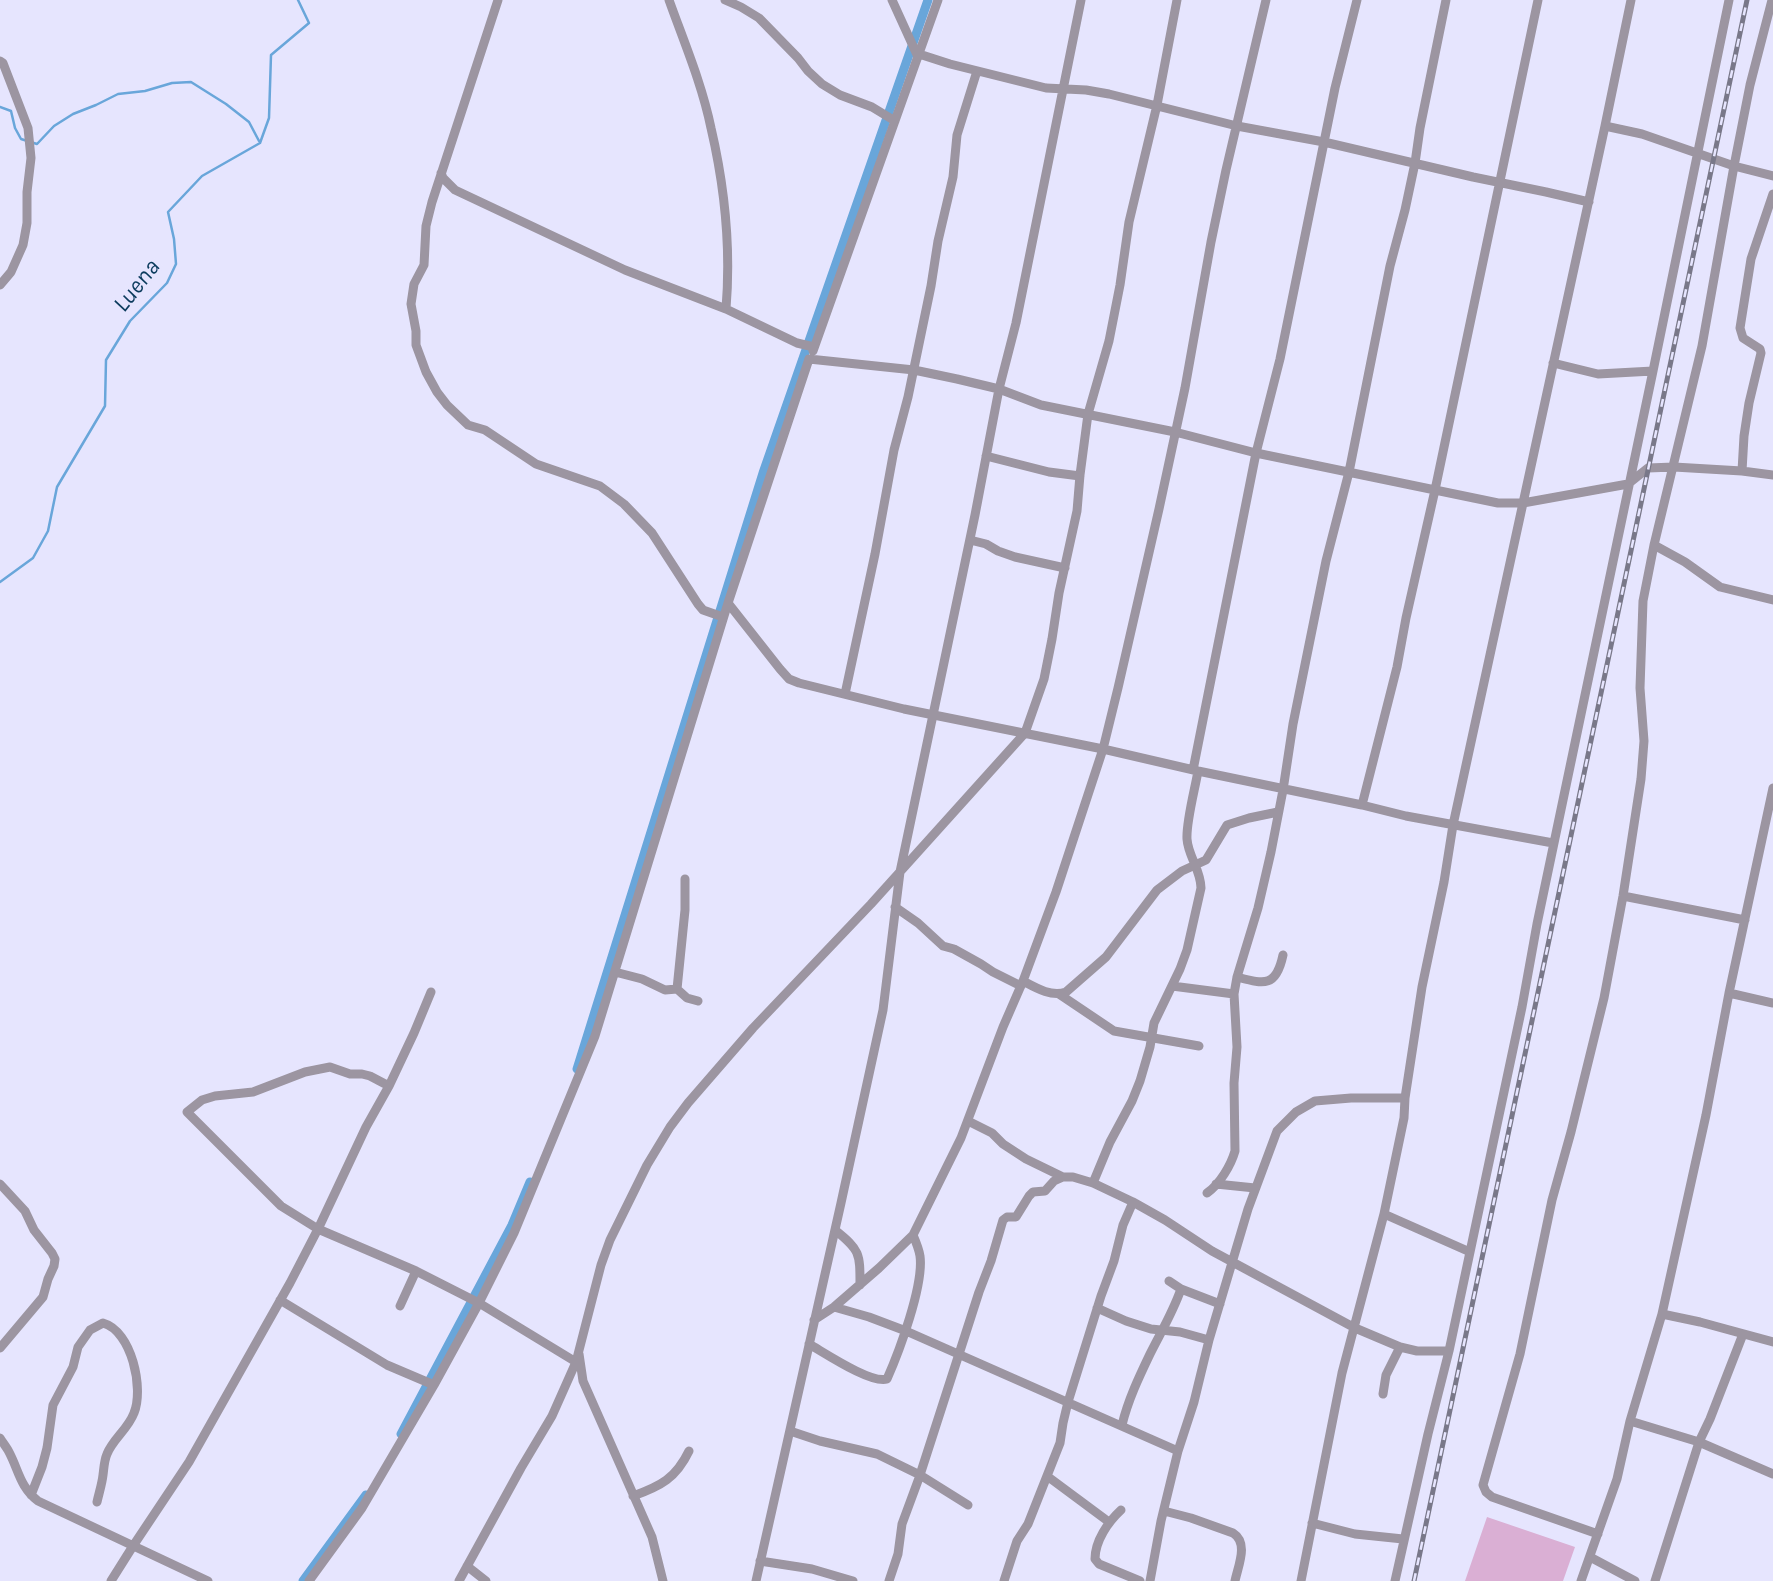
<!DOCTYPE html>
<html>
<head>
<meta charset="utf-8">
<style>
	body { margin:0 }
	canvas { display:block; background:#e6e5fe }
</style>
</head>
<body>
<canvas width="1773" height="1581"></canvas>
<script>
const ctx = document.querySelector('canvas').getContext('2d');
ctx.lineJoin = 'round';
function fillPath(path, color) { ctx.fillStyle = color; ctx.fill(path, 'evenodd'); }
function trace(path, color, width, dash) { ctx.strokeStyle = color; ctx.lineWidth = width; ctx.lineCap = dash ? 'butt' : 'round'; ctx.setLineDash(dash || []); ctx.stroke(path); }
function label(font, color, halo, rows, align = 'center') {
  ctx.font = font + ' Karla,sans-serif'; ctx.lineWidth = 7; ctx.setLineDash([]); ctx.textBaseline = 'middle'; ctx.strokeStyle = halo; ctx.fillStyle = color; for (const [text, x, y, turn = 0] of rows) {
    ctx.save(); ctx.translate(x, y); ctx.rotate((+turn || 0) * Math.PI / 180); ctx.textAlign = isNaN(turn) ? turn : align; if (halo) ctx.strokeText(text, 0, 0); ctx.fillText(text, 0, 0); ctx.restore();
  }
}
const green = new Path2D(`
	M1487,1517L1575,1547L1563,1581H1465Z`);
const stream = new Path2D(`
	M0,107L11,111L15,128L21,139L37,144L54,126L73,114L96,105L118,94L145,91L172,83L191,82L226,104L249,122L259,141
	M0,582L33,558L48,531L57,487L105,406L106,360L130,321L167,283L176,264L174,239L168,212L202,176L260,143L269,118L271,55L309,23L298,0`);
const canal = new Path2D(`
	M577,1069L763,473L928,0
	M401,1434L512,1225L530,1182
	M303,1581L366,1495`);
const minor = new Path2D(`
	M498,0L432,202L426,226L424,265L414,284L411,304L416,331V345L426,372L437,392L447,405L468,425L485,430L536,464L600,486L624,504L652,533L698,604L703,610L723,617
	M669,0C684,42 702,84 711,128C725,188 731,248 726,309
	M725,0L741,7L759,18L798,58L808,71L822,84L840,95L872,107L895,121
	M892,0L918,57
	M919,54L950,64L1046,88L1086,90L1109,94L1237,126L1324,142L1473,177L1546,192L1589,202
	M0,61L3,63L28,128L31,158L27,192V223L23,245L11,272L0,285
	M1605,126L1642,134L1734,166L1773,176
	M441,173L443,178L455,190L625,270L726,309L797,343L814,347
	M813,351L938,0
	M1553,363L1598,374L1653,371
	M986,456L1049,472L1080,476
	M1742,471L1744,436L1749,403L1761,353L1760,349L1743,338L1740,328L1751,259L1773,194
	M970,540L986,544L998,551L1015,557L1065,568
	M1654,545L1685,562L1720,587L1773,600
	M728,603L780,669L789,679L799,683L904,709L1103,749L1198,771L1362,805L1406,816L1553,843
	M845,694L875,554L894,450L908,397L931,286L938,241L953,177L957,135L977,71
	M1193,770L1256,453L1280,359L1335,88L1357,0
	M1362,805L1397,667L1406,618L1435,490L1538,0
	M1623,896L1745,920
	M895,907L918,923L943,946L954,949L981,964L993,972L1021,986
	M615,972L642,979L665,990L677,989L687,998L698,1001
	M1237,977C1264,984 1276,988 1283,955
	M1023,981C1036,988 1051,997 1066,992L1106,957L1157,890L1182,871L1206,860L1227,825L1249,818L1278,812
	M1172,986L1234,994
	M677,989L685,910V879
	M1729,993L1773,1003
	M1059,994L1114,1031L1199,1046
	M389,1086L370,1076L362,1074H350L330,1067L305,1072L253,1092L215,1096L202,1100L187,1112L281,1206L318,1229L416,1271L479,1303L576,1362
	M968,1121L992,1133L1003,1144L1026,1159L1063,1177
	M1093,1183L1110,1142L1132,1101L1140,1081L1150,1047L1154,1023L1180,969L1187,950L1201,888C1201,870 1188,856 1187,839C1186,822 1195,789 1198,771
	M0,1184L25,1211L34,1230L52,1253L55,1259L54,1266L48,1279L43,1297L0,1348
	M1216,1184L1255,1188
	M1207,1193C1220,1184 1231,1165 1235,1151L1234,1083L1237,1047L1234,994L1237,977L1258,908L1271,852L1283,790L1293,724L1326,561L1349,472L1390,266L1405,210L1415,163L1420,128L1446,0
	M1384,1214L1470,1252
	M835,1230C860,1250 860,1253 860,1285
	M1169,1281L1181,1289L1220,1304
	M280,1300L387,1365L434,1385
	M400,1306L416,1271
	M834,1307L869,1317L906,1331L1178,1451
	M1097,1308L1126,1321L1151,1329L1180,1332L1209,1340
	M1662,1314L1700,1322L1773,1342
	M814,1320L834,1307L879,1268L913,1235L961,1138L1003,1027L1023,981L1056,892L1103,749L1118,688L1159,509L1185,388L1211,242L1226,170L1266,0
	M809,1344C825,1353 871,1384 887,1379C899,1352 924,1285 920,1256C919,1249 916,1242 913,1235
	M579,1354L583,1381L652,1537L663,1581
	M1383,1394L1386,1375L1400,1347
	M1630,1421L1699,1442L1773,1474
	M1122,1425C1128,1400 1139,1377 1150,1354C1161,1332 1173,1312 1181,1289
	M790,1431L820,1441L877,1454L920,1475L968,1505
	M0,1438C3,1443 7,1448 9,1452C19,1471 20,1487 38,1501L208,1581
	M1047,1476L1109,1522
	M31,1495L42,1467L47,1448L53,1405L73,1367L78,1347L90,1330L103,1323C132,1331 144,1389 134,1413C128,1429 113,1439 107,1454C104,1461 104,1468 103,1475C102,1484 99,1493 97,1502
	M633,1496C661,1486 676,1478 689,1451
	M1121,1510C1108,1522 1095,1541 1095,1559L1099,1564L1140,1581
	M1164,1511L1191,1518L1233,1533C1249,1543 1238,1566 1235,1581
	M1312,1523L1355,1534L1403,1539
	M1598,1534L1492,1497L1486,1492L1483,1485L1520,1354L1552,1200L1571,1132L1604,998L1623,896L1641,779L1644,741L1640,688L1643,601L1654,545L1702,346L1734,166L1750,85L1772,0
	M1590,1557L1635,1581
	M760,1561L812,1569L853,1581
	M467,1566L486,1581
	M111,1581L133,1546L189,1462L290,1283L319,1227L366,1127L389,1086L414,1033L431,992
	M309,1581L362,1508L434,1385L479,1303L514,1233L595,1036L728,603L809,359L914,370L957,379L999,389L1041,405L1175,432L1256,453L1498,503H1523L1628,484L1648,468L1674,467L1742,471L1773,475
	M459,1581L521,1468L552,1416L576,1362L601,1265L610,1240L647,1165L670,1127L688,1103L753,1028L871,904L1025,733L1044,679L1052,639L1059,593L1077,511L1080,475L1088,414L1109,341L1120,285L1129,222L1157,105L1177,0
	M756,1581L841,1203L883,1010L900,872L975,515L999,389L1016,323L1081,0
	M889,1581L898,1554L902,1524L919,1478L979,1292L991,1261L1003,1220L1007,1217H1016L1029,1196L1033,1192L1045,1191L1054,1181L1063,1177H1073L1093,1183L1133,1202L1165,1220L1212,1251L1355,1328L1400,1347L1417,1351H1449
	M1004,1581L1017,1541L1028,1524L1060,1443L1063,1423L1068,1402L1101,1296L1114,1261L1123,1225L1133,1202
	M1150,1581L1161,1521L1178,1451L1194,1402L1209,1340L1248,1209L1277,1131L1296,1112L1315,1101L1351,1098H1405
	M1301,1581L1342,1373L1384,1214L1404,1118L1405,1098L1422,987L1444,882L1453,825L1605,126L1631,0
	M1395,1581L1428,1434L1449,1351L1522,1007L1537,924L1653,371L1729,0
	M1581,1581L1617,1479L1630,1421L1662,1314L1706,1115L1729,993L1773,788
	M1655,1581L1699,1442L1710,1419L1743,1334`);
const rail = new Path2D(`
	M1414,1581L1747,0`);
const waterNames = [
	["Luena",137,286,-52]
];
fillPath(green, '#daafd4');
trace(stream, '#69a6da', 2.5);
trace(canal, '#69a6da', 9);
trace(minor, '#9c95a1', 9);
trace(rail, '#797889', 5);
trace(rail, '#e6e5fe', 2.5, [8]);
label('italic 24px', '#0b3b5d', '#e6e5fe', waterNames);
</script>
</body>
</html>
